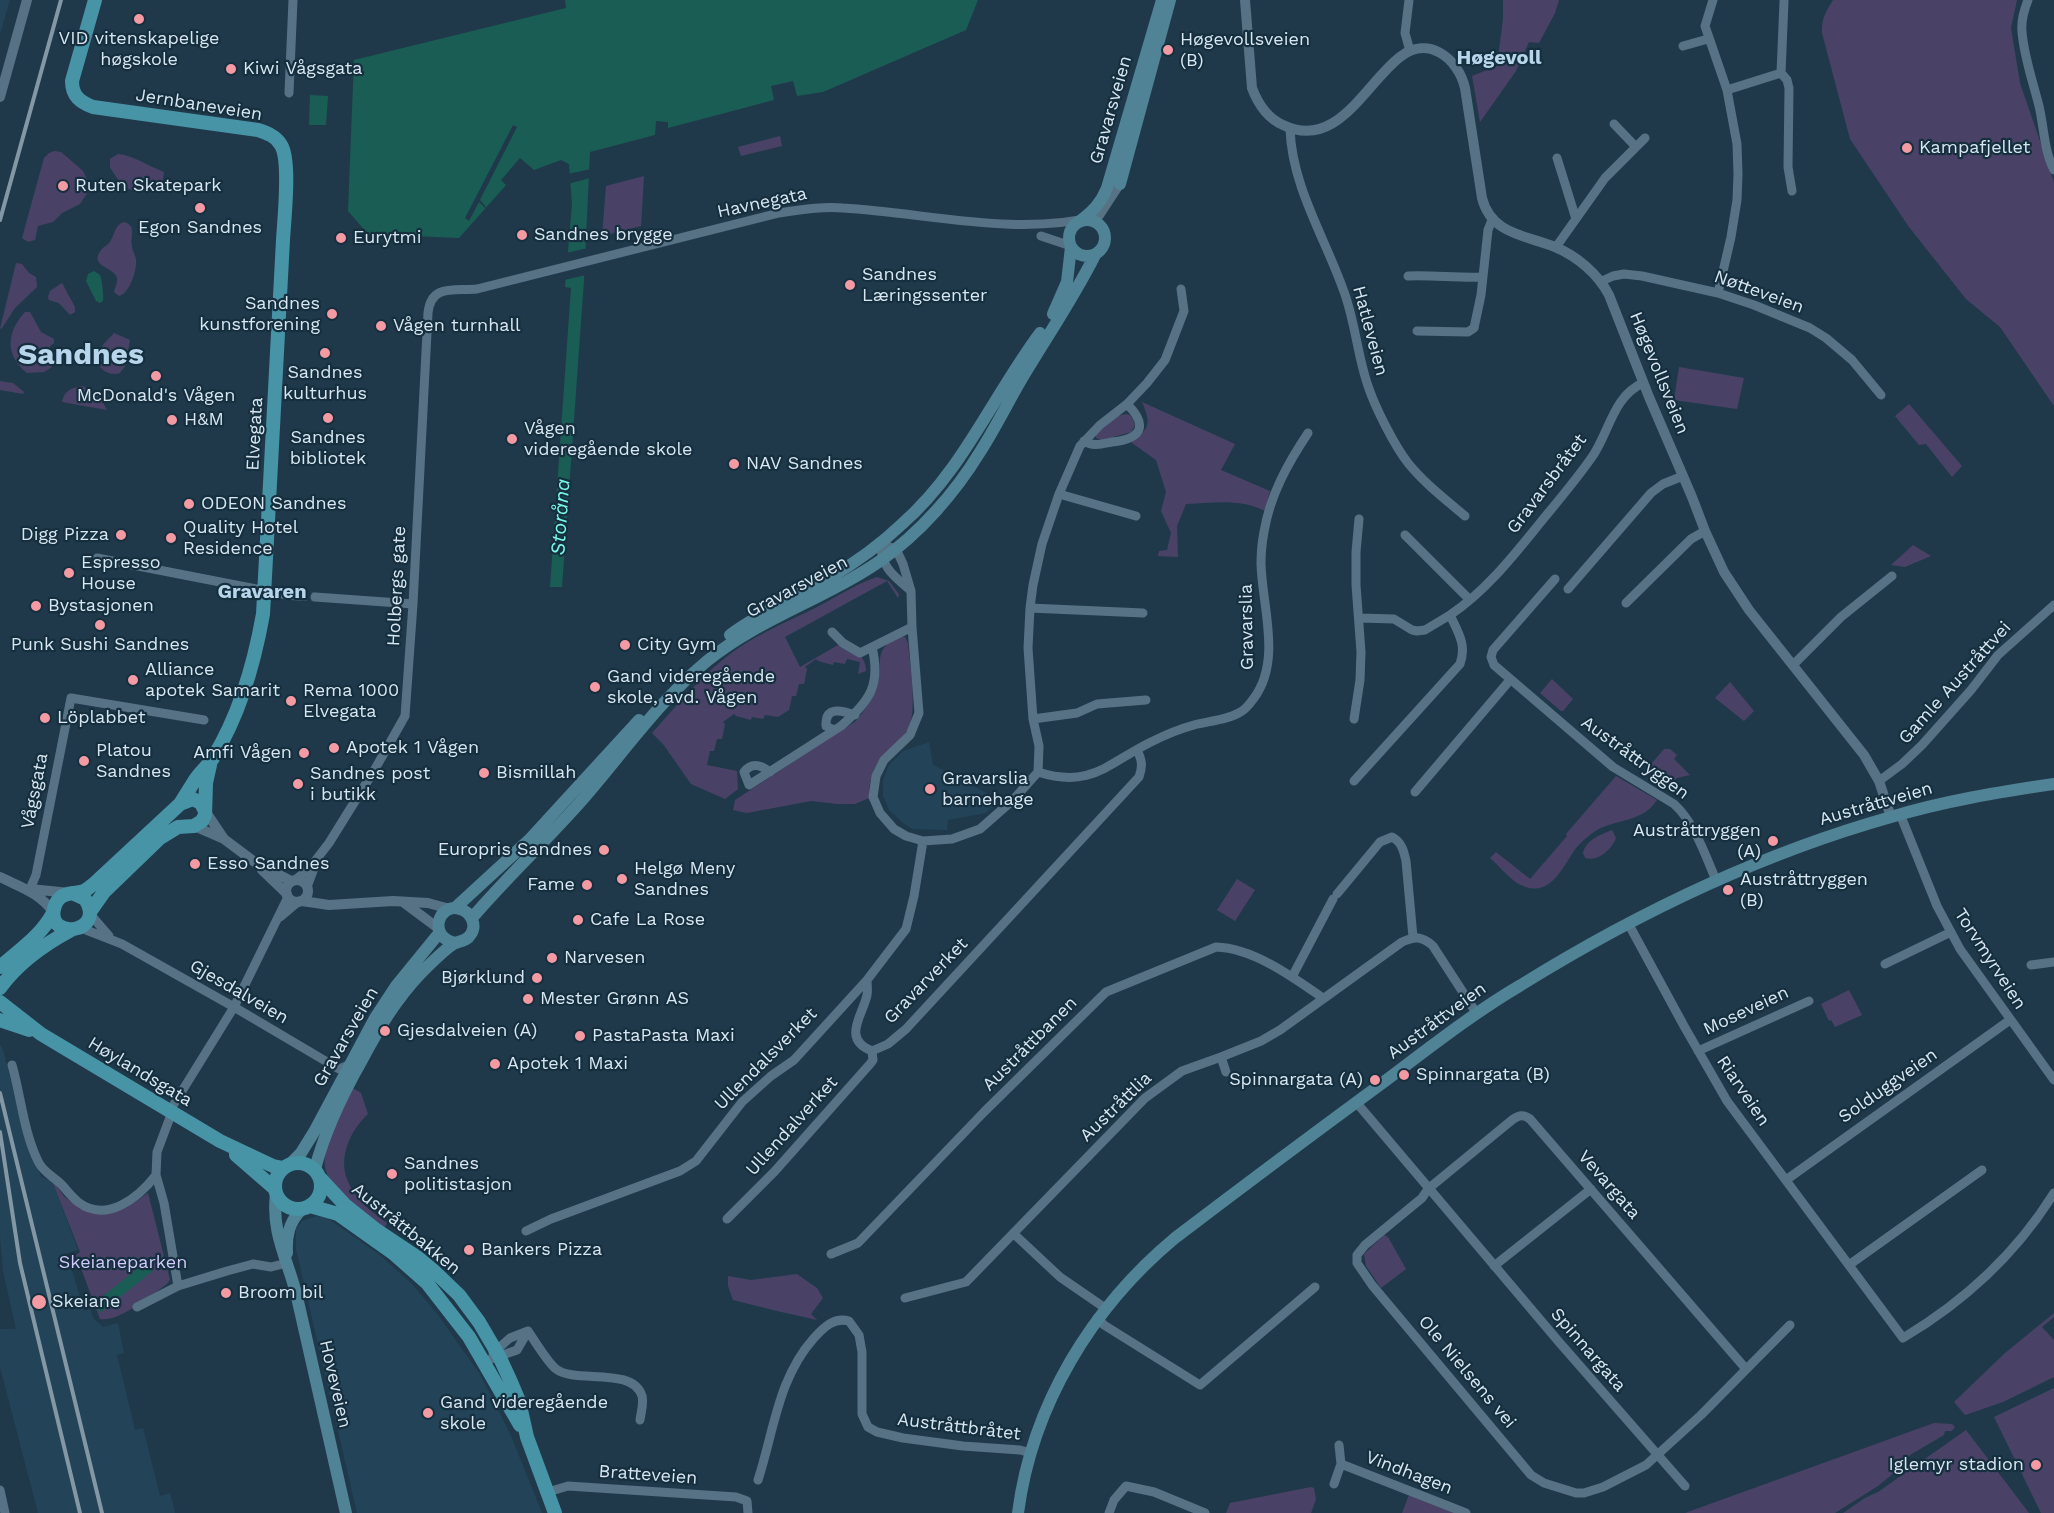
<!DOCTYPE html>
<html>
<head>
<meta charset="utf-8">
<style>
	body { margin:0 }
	canvas { display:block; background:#1f394a }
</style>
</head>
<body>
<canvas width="2054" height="1513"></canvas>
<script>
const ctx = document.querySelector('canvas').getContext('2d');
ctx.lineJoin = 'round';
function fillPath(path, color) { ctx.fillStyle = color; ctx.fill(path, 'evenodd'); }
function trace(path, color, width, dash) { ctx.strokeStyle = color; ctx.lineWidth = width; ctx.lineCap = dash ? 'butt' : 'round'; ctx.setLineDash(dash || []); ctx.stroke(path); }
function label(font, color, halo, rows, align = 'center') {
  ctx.font = font + ' "Work Sans",sans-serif'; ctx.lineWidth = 4.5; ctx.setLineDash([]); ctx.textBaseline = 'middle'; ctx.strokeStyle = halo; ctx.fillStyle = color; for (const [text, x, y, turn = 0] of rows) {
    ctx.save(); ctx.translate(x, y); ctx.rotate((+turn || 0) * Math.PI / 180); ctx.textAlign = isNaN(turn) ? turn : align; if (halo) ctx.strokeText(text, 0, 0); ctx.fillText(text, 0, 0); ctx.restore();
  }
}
const built = new Path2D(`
	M0,0H10L0,34Z
	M929,742L933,765L1000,800L986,813L948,820L947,830L913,829L903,823L889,810L883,796V781L889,765L903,751Z
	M0,1045L2,1047L29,1143L41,1177L52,1181L78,1250L67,1253L84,1311L90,1309L94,1319L103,1327L118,1323L124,1353L117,1355L135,1430L143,1428L160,1496L170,1493L175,1513H38L0,1367V1329H16L3,1271L0,1235Z
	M317,1216L327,1218L380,1255L413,1285L438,1315L479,1373L492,1397L511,1436L542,1513H357L296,1249V1229L302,1221Z`);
const green = new Path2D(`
	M1503,0H1559L1555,13L1539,43L1529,42L1516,71L1480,122L1472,76L1497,66L1503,19Z
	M1833,0H2017L2011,28L2020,83L2054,182V406L2000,327L1966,299L1909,227L1850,139L1822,33C1821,20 1826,11 1833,0Z
	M780,136L782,146L741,156L738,147Z
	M54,151L61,152L83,171L89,183L90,189L80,204L62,213L53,222L38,226L35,240L28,242L22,238L44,158L49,153Z
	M118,154C135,156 148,166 164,172L162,187C134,194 125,194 110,167V159Z
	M644,176L641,226L602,236L606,186Z
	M124,222C137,226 130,235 132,246C132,250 135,254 136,259C137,270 130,293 119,296L114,292C115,287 118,282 117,278C115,267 88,267 101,250C104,246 109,245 111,240C115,233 115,225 124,222Z
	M16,263L22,264L29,273L36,277L37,287L15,308L2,328L0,329Z
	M62,283L75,307V312L70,315L59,303L49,300L48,297L50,291Z
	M25,312H30L41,332L54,339V343L50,346C49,354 55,359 52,367L44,372L27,373C4,354 7,332 25,312Z
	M114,333L130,340L125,366L120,373C107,377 93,366 99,352C103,343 109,339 114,333Z
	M1679,367L1744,378L1737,409L1674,400Z
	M0,381L13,383L24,392L23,394L0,390Z
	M83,386L98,394L107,410L62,402C64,391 72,387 83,386Z
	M1142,402L1235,444L1221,470L1270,491L1265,511C1241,498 1212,503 1186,504L1177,526L1178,557L1158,556L1159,551L1167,550L1171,533L1161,511L1166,492L1156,460L1132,443L1131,439C1152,431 1150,420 1142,402Z
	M1909,404L1962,466L1952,477L1926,444L1919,445L1895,416Z
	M1126,414C1132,415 1133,419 1135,425L1131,432L1103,440L1096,438V434L1118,416Z
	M1913,545L1931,556L1905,567L1891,565Z
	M877,577L889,581L899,594L898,598L887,581L785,637L800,667L838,645C852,651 866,653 866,671L858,674L860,662L847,659L845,664L834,662L833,665L818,661L816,659L805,667L807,669L804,684H799L796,696H792L789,710L778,717L765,715L763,719L752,717L751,720L736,716L734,714L723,722L725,724L722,739H717L714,751H710L707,765L737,771L738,789L725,799L691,784L663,744L652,733C679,703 704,672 737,649C763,631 792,620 819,606C838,596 856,584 877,577Z
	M900,636L905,637L908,643C910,664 917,709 909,727C906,734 899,740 894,745C876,763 869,772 869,798L855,804H837L811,801L747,813L733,810L735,800L856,721C864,711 872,700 876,688C885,664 870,650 900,636Z
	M1552,679L1573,699L1563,711H1561L1540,693Z
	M1730,682L1754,711L1744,721L1715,698Z
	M1664,749H1670L1677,755L1674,759L1690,775L1677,778L1666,788L1645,774L1646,770Z
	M1616,776L1657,800C1643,822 1617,819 1597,830C1589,835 1582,841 1576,848C1562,868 1549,902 1517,883C1507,876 1499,866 1490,858L1496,852L1530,879L1567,836L1566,834Z
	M1612,830L1616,838C1611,850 1598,862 1585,858L1583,853C1586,840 1600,835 1612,830Z
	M1237,879L1255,890L1235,921L1217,910Z
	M1849,990L1862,1015L1835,1027L1831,1020L1829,1021L1821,1004Z
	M353,1088L361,1093L368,1114C359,1122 351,1134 347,1146C335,1181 362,1206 387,1223L384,1228C366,1216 327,1189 325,1166C324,1158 325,1146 328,1138C332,1121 345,1104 353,1088Z
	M52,1181C59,1186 60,1193 66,1198C78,1209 105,1215 120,1210C130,1207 139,1199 148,1193L170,1280L167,1284C150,1296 120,1322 100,1319L76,1255L80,1252Z
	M1384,1235L1388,1237L1406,1269L1381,1288L1366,1266L1364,1254Z
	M797,1274L817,1288L823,1298L811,1314L817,1320C789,1314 761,1307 733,1300L728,1286V1276L751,1280Z
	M2054,1313V1317L2042,1327L2054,1340V1377L2003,1402L1965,1415L1954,1402L2005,1353Z
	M2054,1388V1513H2041L1994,1417Z
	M1934,1423L1952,1424L1955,1427L1952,1431H1945L1944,1435L1910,1455L1895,1472L1878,1486L1835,1513H1685Z
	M1966,1430L2029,1513H1843L1865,1498L1878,1492Z
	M1311,1487L1314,1488L1316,1499L1311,1513H1226L1230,1503Z
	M1409,1495L1455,1513H1402Z`);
const water = new Path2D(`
	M565,0H978L966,30L823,92L797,96L793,81L771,86L774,100L668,128V122L656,121L655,135L590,152L584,280L562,587H550L571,288L565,287L572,204L569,164L561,160L534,170L520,158L501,180L506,185L459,238L368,234L348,211L354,60L566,8Z
	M310,95L328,96L326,125H309Z
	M94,271L100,275C102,279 104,298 103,301L100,303L96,301L86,281L88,274Z
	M150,1259L154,1270L100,1313L95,1304L99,1299Z`);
const pier = new Path2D(`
	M513,125L517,127L480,200L486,207L485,208L479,202L469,221L465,218Z
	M591,169L590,178L568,184V174Z
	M588,248L586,275L564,280L566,253Z`);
const minorTunnel = new Path2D(`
	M298,596L315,597`);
const minor = new Path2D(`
	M1409,0L1405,33L1410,51
	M1713,0L1705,26L1727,90L1737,144L1738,174L1737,200L1731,237L1718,293
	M2028,0C2024,10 2021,22 2022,32C2024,57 2033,82 2039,106C2044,127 2044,151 2054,170
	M1784,1L1781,73L1787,80L1789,88L1788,167L1792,191
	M1683,46L1708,39
	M1727,90L1781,73
	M289,93L293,0
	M1614,124L1636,147
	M1290,129C1292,186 1324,236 1343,289C1355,320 1357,354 1368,386C1375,407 1394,445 1408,463C1424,483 1445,499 1465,516
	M1557,158L1576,219
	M1041,236L1071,246
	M1556,247L1605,178L1645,138
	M1408,276C1433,275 1457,278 1482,277
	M1602,281L1613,276L1624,274L1642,276L1718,293L1754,305L1810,328L1826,338L1852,360L1881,395
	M1417,331L1468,332L1474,328L1481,295L1488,230L1492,220
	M1084,441C1092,447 1102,444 1112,442C1141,439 1149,426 1127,404
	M1059,494L1080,446L1100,425L1127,404L1147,383L1165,360L1184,311L1181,289
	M1405,535L1469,599
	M97,558L287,595L298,596
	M1555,579L1493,650L1491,657L1494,665L1613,767L1674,804C1695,823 1705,855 1716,880
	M1568,589L1651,493L1663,484L1683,476
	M911,591C893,575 883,570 880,544L896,549L903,564L911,591L912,627L919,713L910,735L884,760L876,776L873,797L880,813L894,829L906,836L923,841L952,839L980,829L1013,800L1038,772L1039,746L1033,719L1028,648L1030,608L1033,585L1042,544L1059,494L1136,516
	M315,597L413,604
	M1626,603L1691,539L1705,531
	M1030,608L1143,613
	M1360,618L1394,619L1412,630L1417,631L1425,630L1450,615
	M832,632L843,643L860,653L912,627
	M1793,665L1841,617L1892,576
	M1033,719L1077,713L1097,704L1146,700
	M1354,719L1360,680L1361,652L1356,585V552L1359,519
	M834,730L826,726C825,706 841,710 855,715
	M770,772C761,765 752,762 744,772L749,785L841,726C870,701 881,685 872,647
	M1038,772C1091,789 1108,763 1151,742C1165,735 1179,729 1194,725C1209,721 1229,720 1242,711C1247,708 1251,702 1254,698C1282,660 1262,606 1261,564C1261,554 1262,542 1264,532C1270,495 1288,463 1308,433
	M1354,781L1460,664C1467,645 1458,632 1450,615C1486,591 1514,555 1540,523C1558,501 1576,480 1592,457C1609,433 1613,396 1643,383
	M1879,781L1902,764L1922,745L1971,690L1998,655L2054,605
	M1415,792L1510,680
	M1900,814L1937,906L1960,949L2054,1080
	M295,880L309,869L329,843L375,769L405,716L413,604L428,313C431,284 453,291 477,289L779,213C800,210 822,206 843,208C929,213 1014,237 1099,216L1120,184
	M307,887L316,863
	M30,889L36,875L71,698L204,720
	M1337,894L1380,842L1392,837C1402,842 1404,852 1406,861L1413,937
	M90,914L109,936
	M280,917L299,901
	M1628,923L1684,1026L1727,1101L1903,1338C1965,1301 2016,1254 2054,1193
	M81,928L122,944L234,1007L339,1069L349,1065
	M1885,964L1951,932
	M2031,965L2054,962
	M1292,977L1333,899
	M867,980C867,986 868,990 867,995C863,1015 841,1039 872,1051L888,1044L906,1029L1139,777C1143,766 1142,760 1137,750
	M1698,1051L1809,1001
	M1221,1057L1226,1072
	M12,1065C21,1096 24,1135 39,1163C44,1172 55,1178 62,1185C67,1191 72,1197 78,1202C107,1224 139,1197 156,1175
	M1356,1102L1559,1342L1685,1486
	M174,1104L234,1007L288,897
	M172,1112L157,1152L156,1175L164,1203L178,1286
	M1786,1180L2010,1020
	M727,1219L775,1171L870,1064L873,1060L872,1051
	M526,1231L551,1219L680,1171L696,1161L742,1102L771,1076L794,1060L867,980L906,929L914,896L923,841
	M1014,1234L1060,1277L1105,1308
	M831,1254L858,1243L984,1112L1106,992L1216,947C1253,948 1293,977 1323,998
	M1849,1265L1982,1170
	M1494,1266L1591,1189
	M905,1298L966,1282L1145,1098L1182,1071L1221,1057L1261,1041L1280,1030L1402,942C1415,936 1422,936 1433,946L1477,1014
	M137,1307L178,1286L227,1271L253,1264L271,1267L287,1263
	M1097,1318L1104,1325L1200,1385L1315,1287
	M528,1331C534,1340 548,1363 556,1369C575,1384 633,1366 642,1396C644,1404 641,1412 640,1420
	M493,1353L510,1338L528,1331
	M485,1361L517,1350L528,1331
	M1746,1369L1530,1119C1523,1114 1519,1115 1512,1120L1428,1189L1422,1198L1365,1245L1357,1255V1263L1372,1285L1531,1475L1544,1483L1576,1493H1584L1603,1487L1646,1465L1701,1415L1790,1325
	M1341,1464L1466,1513
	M758,1480C774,1431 778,1378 814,1338C824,1327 834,1317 849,1321L859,1335L862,1352V1414L868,1427L877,1432L903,1438L963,1446L1020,1450L1031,1453
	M1334,1484L1341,1464L1339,1445
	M0,1490L5,1513
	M548,1492L568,1486L736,1497L747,1501L748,1513
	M1109,1513L1114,1500L1126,1486L1154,1492L1205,1513`);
const tertiary = new Path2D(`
	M1245,0L1252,88C1258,104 1267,118 1283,125C1337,151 1365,84 1400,57C1428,35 1458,58 1465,88L1482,198C1491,234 1525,235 1555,247C1577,256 1598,274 1609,295L1649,397L1692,497L1705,531L1724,572L1749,610L1864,755L1879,781L1891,817
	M0,97L27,0
	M204,809L224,839
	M194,826L224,839L256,863L291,881
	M262,870L287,894
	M0,877C20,887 40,893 53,912
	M286 891a11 11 0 1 1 22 0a11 11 0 1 1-22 0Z
	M30,889L70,893
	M302,901L329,905L393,901L428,903L450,909
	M403,902L438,928`);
const secondary = new Path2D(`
	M1120,184L1170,0
	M1069 238a18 18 0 1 1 36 0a18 18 0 1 1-36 0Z
	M1080,221C1093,211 1101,203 1107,188L1162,0
	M1053,314L1067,282L1071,247
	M730,635C761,612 796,597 829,578C855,563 880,545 902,524C962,472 993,396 1040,333
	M455,908L529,840L639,720
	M472,918C507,877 547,840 583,799C623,753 659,701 707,661C760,618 825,599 880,561C920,533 955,493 980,452C996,427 1009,400 1024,375C1048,335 1074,297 1095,255
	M290,1164L301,1153L314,1132L375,1018L396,986L440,932
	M315,1169C325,1130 342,1095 362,1060C379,1028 396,999 421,973C429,965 446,948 455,943C461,941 467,941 471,934C477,925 471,912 460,909C438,902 427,938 456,943
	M276,1194C271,1233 288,1260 297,1297C314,1369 330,1441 346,1513
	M287,1253C286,1236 289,1222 301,1210
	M1018,1513C1032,1405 1092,1307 1175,1238C1242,1187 1309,1137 1377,1087C1424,1052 1470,1015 1521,985C1637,913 1760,854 1891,817C1944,801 1999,792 2054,784`);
const primary = new Path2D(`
	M95,0L72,81C72,96 80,102 93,107L258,130C267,133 276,136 281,145C291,161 284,220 283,240L263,614C254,665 240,714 213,758C208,766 200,772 195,780C190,788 185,796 180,804
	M72,893L85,899C107,933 47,941 54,909C55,904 57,900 61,897C67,892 76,894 84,891C88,889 92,885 95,883L180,804L193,799L201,803L204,809
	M90,912L104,892L160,838L178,827L194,826L202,821L205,815L206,783L210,765
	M0,967C19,950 41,936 53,913
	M0,988C17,964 45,944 71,930
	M0,1002L41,1034L220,1141L273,1166L283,1168
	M0,1020L29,1030
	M236,1155L274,1188
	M275 1186a23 23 0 1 1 46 0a23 23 0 1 1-46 0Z
	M321,1179L345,1205L375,1229L417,1257L435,1272L459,1295L479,1322L499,1356L511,1382L519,1401L527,1437L555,1513
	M310,1206L338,1214L393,1253L427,1283L469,1337L520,1425`);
const rail = new Path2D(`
	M0,220L61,0
	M0,1093L102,1513
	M0,1132L20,1263L80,1513`);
const markers = [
	[139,19,6,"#f49aa3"],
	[1168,50,6,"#f49aa3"],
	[231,69,6,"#f49aa3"],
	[1907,148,6,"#f49aa3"],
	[63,186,6,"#f49aa3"],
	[200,208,6,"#f49aa3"],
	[522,235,6,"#f49aa3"],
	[341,238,6,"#f49aa3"],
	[850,285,6,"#f49aa3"],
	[332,314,6,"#f49aa3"],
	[381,326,6,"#f49aa3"],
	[325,353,6,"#f49aa3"],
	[156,376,6,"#f49aa3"],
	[328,418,6,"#f49aa3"],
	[172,420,6,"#f49aa3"],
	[512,439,6,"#f49aa3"],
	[734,464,6,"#f49aa3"],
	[189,504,6,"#f49aa3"],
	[121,535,6,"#f49aa3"],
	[171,538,6,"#f49aa3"],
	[69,573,6,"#f49aa3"],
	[36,606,6,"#f49aa3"],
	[100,625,6,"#f49aa3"],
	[625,645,6,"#f49aa3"],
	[133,680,6,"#f49aa3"],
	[595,687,6,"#f49aa3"],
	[291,701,6,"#f49aa3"],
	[45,718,6,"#f49aa3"],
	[334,748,6,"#f49aa3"],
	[304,753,6,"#f49aa3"],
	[84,761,6,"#f49aa3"],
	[484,773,6,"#f49aa3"],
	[298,784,6,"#f49aa3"],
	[930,789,6,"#f49aa3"],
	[1773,841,6,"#f49aa3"],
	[604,850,6,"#f49aa3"],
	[195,864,6,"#f49aa3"],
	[622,879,6,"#f49aa3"],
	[587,885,6,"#f49aa3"],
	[1728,890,6,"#f49aa3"],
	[578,920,6,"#f49aa3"],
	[552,958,6,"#f49aa3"],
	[537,978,6,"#f49aa3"],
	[528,999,6,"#f49aa3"],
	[385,1031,6,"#f49aa3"],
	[580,1036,6,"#f49aa3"],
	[495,1064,6,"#f49aa3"],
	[1404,1075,6,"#f49aa3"],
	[1375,1080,6,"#f49aa3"],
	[392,1174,6,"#f49aa3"],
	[469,1250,6,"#f49aa3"],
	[226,1293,6,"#f49aa3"],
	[39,1302,8,"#f49aa3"],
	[428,1413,6,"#f49aa3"],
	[2036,1465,6,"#f49aa3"]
];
const poiNames = [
	["VID vitenskapelige",139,39,"center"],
	["høgskole",139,60,"center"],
	["Høgevollsveien",1180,40],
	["(B)",1180,61],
	["Kiwi Vågsgata",243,69],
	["Kampafjellet",1919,148],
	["Ruten Skatepark",75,186],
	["Egon Sandnes",200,228,"center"],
	["Sandnes brygge",534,235],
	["Eurytmi",353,238],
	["Sandnes",862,275],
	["Læringssenter",862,296],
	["Sandnes",320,304,"right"],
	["kunstforening",320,325,"right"],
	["Vågen turnhall",393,326],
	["Sandnes",325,373,"center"],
	["kulturhus",325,394,"center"],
	["McDonald's Vågen",156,396,"center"],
	["H&M",184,420],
	["Vågen",524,429],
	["videregående skole",524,450],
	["Sandnes",328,438,"center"],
	["bibliotek",328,459,"center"],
	["NAV Sandnes",746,464],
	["ODEON Sandnes",201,504],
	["Quality Hotel",183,528],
	["Residence",183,549],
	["Digg Pizza",109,535,"right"],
	["Espresso",81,563],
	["House",81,584],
	["Bystasjonen",48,606],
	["Punk Sushi Sandnes",100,645,"center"],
	["City Gym",637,645],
	["Alliance",145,670],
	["apotek Samarit",145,691],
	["Gand videregående",607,677],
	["skole, avd. Vågen",607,698],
	["Rema 1000",303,691],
	["Elvegata",303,712],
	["Löplabbet",57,718],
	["Apotek 1 Vågen",346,748],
	["Platou",96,751],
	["Sandnes",96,772],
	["Amfi Vågen",292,753,"right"],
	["Bismillah",496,773],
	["Sandnes post",310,774],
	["i butikk",310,795],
	["Gravarslia",942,779],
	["barnehage",942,800],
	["Austråttryggen",1761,831,"right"],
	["(A)",1761,852,"right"],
	["Europris Sandnes",592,850,"right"],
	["Esso Sandnes",207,864],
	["Helgø Meny",634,869],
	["Sandnes",634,890],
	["Austråttryggen",1740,880],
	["(B)",1740,901],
	["Fame",575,885,"right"],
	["Cafe La Rose",590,920],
	["Narvesen",564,958],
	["Bjørklund",525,978,"right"],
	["Mester Grønn AS",540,999],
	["Gjesdalveien (A)",397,1031],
	["PastaPasta Maxi",592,1036],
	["Apotek 1 Maxi",507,1064],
	["Spinnargata (B)",1416,1075],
	["Spinnargata (A)",1363,1080,"right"],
	["Sandnes",404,1164],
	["politistasjon",404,1185],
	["Bankers Pizza",481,1250],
	["Broom bil",238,1293],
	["Skeiane",52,1302],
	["Gand videregående",440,1403],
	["skole",440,1424],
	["Iglemyr stadion",2024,1465,"right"]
];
const streetNames = [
	["Jernbaneveien",199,105,9],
	["Gravarsveien",1111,110,-74],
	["Havnegata",762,203,-12],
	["Nøtteveien",1759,292,20],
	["Hatleveien",1370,331,75],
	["Høgevollsveien",1659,373,68],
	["Elvegata",255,434,-87],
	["Gravarsbråtet",1547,484,-53],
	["Holbergs gate",397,586,-87],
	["Gravarsveien",797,587,-28],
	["Gravarslia",1247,627,-91],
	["Gamle Austråttvei",1955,683,-48],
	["Austråttryggen",1635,758,36],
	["Vågsgata",35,791,-79],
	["Austråttveien",1876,804,-16],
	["Torvmyrveien",1990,959,57],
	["Gravarverket",926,981,-46],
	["Gjesdalveien",239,992,30],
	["Moseveien",1746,1011,-25],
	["Austråttveien",1437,1021,-36],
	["Gravarsveien",346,1037,-60],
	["Austråttbanen",1030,1044,-45],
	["Ullendalsverket",766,1059,-45],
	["Høylandsgata",140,1072,31],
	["Solduggveien",1888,1086,-35],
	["Riarveien",1743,1091,56],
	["Austråttlia",1116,1107,-44],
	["Ullendalverket",792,1126,-48],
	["Vevargata",1609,1185,49],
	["Austråttbakken",406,1229,39],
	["Spinnargata",1588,1350,49],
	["Ole Nielsens vei",1467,1372,50],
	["Hoveveien",335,1384,77],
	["Austråttbråtet",959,1427,7],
	["Vindhagen",1409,1473,21],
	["Bratteveien",648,1475,4]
];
const parkNames = [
	["Skeianeparken",123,1263]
];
const neighbourhoodNames = [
	["Høgevoll",1499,58],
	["Gravaren",262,592]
];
const waterNames = [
	["Storåna",561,517,-86]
];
const townNames = [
	["Sandnes",81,355]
];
fillPath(built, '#234358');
fillPath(green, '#494266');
fillPath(water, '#1a5d55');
fillPath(pier, '#1f394a');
trace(minorTunnel, '#3b5363', 9, [9, 4.5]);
trace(minor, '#577285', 9);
trace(tertiary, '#577285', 10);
trace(secondary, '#508396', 12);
trace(primary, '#4894a7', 14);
trace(rail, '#8397a4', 4);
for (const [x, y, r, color] of markers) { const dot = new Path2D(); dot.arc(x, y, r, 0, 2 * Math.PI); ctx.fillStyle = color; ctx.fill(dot); trace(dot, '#152f3f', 2); }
label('18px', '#d7e6f0', '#152f3f', poiNames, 'left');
label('18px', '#d7e6f0', '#152f3f', streetNames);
label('18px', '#d1c9fa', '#152f3f', parkNames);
label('bold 20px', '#b8d6eb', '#152f3f', neighbourhoodNames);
label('italic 20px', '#7cf7e7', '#152f3f', waterNames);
label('bold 30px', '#b8d6eb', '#152f3f', townNames);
</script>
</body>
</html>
